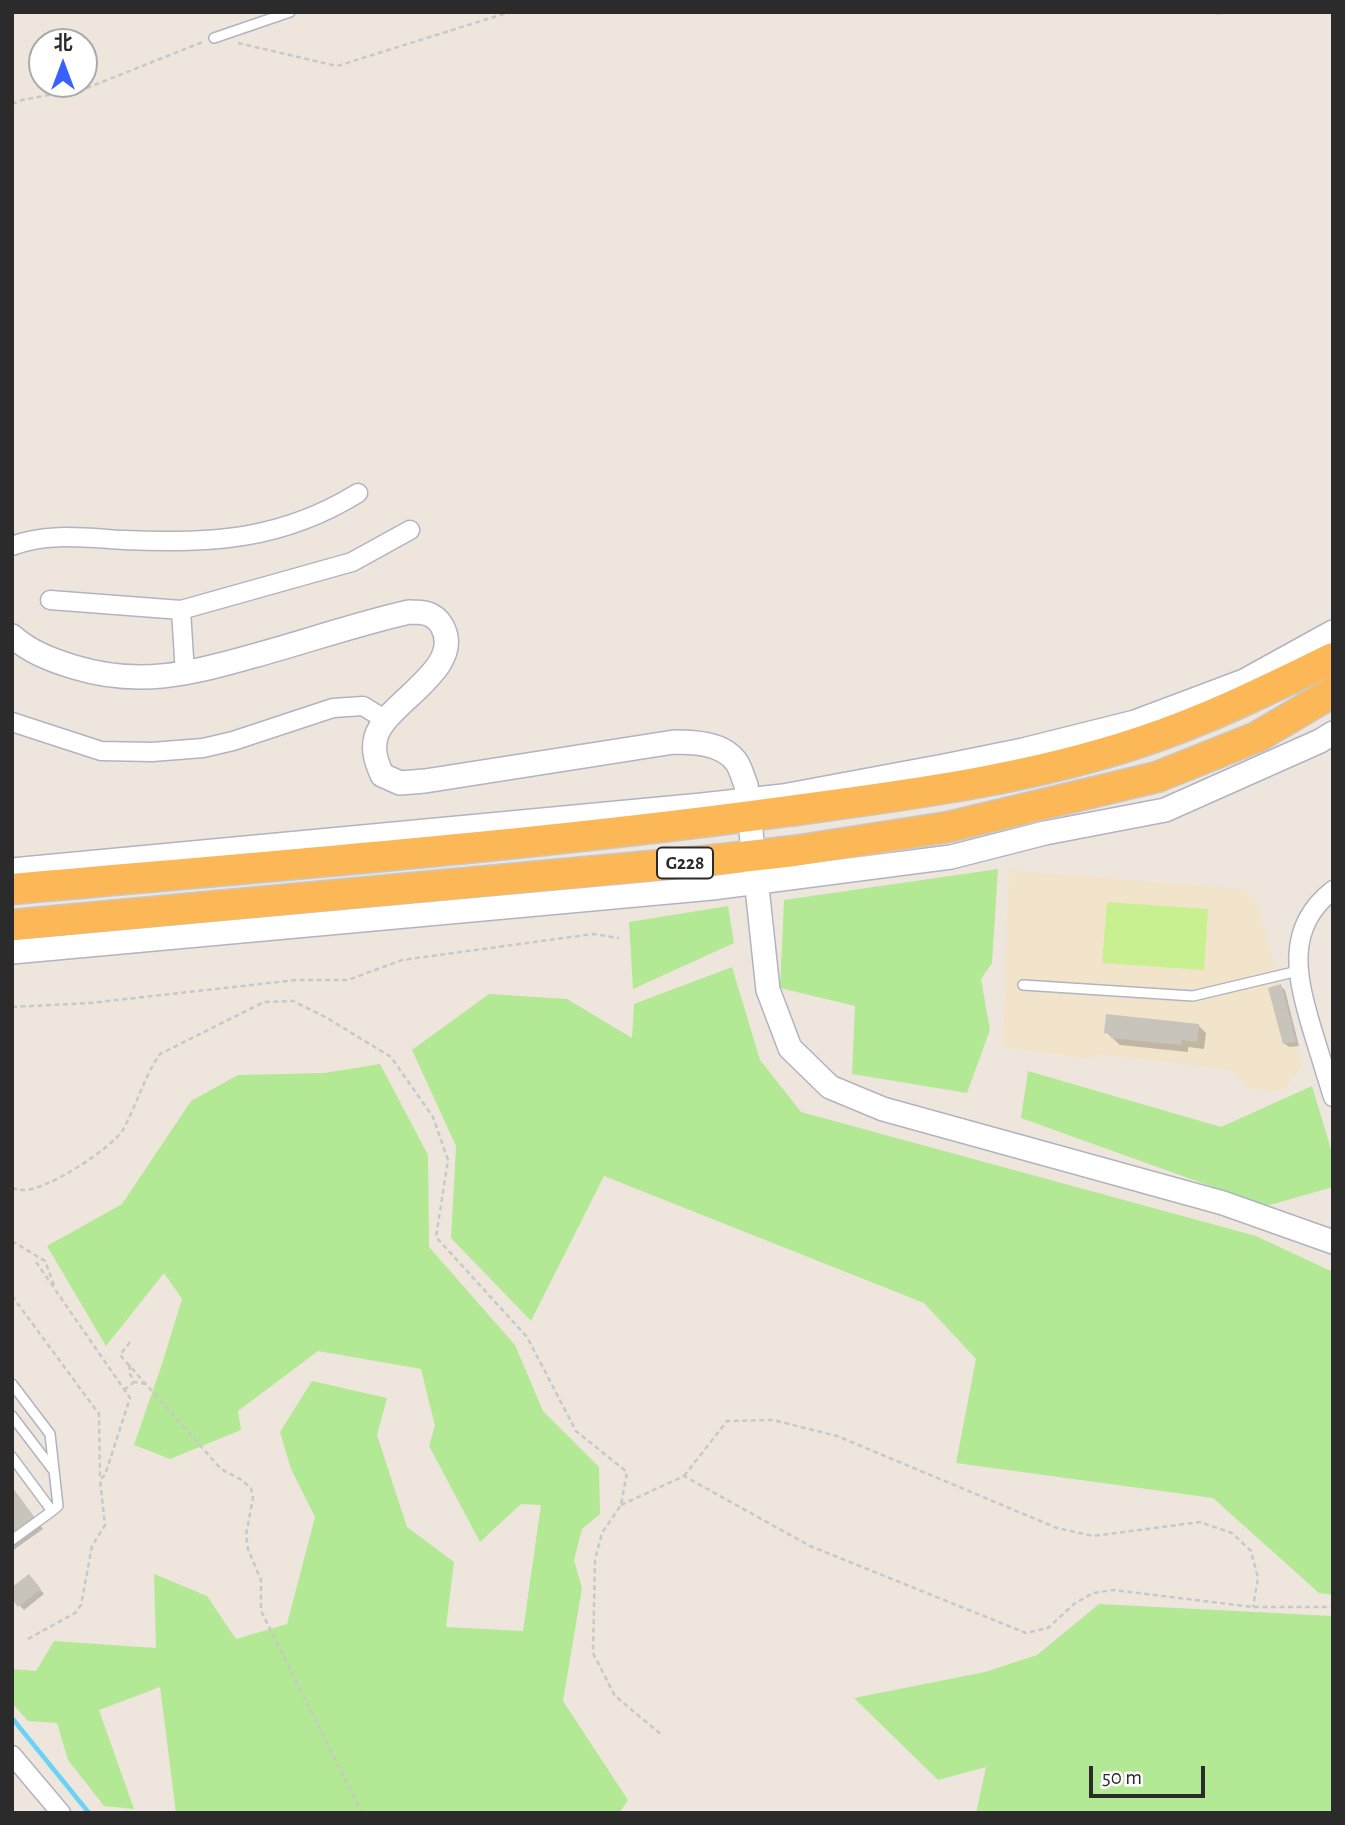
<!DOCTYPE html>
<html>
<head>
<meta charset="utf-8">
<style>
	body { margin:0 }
	#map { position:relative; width:1345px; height:1825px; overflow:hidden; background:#eee6dd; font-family:"Alegreya Sans","Noto Sans SC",sans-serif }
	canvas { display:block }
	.frame { position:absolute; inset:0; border:14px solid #2b2b2b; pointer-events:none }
	.north { position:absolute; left:28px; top:28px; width:70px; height:70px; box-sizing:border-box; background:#fff; border:2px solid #aaa; border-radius:50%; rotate:0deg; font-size:19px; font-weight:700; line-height:28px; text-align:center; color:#2b2b2b }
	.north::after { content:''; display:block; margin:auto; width:24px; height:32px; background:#3961ff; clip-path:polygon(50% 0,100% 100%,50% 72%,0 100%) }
	.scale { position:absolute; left:1089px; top:1766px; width:116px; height:32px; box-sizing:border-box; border:4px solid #2b2b2b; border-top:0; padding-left:9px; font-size:21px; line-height:24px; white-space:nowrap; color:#2b2b2b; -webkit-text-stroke:5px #fff; paint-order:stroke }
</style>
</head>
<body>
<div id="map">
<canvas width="1345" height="1825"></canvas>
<div class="frame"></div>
<div class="north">北</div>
<div class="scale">50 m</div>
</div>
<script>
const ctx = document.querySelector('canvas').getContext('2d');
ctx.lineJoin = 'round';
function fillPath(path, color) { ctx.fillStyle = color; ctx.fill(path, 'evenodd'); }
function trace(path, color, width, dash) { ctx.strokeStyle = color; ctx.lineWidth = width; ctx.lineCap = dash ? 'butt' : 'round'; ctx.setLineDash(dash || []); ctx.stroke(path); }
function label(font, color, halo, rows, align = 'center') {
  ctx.font = font + ' "Alegreya Sans",sans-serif'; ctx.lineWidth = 5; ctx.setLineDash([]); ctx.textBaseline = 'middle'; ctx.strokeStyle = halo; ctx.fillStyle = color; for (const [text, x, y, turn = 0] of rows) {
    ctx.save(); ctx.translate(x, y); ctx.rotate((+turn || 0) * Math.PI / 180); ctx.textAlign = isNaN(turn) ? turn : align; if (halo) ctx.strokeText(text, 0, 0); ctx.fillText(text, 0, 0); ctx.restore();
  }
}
const education = new Path2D(`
	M1009,870L1243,889L1255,898L1278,975L1302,1067L1283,1092L1249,1088L1231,1070L1096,1054L1094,1060L1003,1047Z`);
const green = new Path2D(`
	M998,869L992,963L981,979L990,1030L967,1093L852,1074L855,1006L780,988L784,900Z
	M728,906L734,943L633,989L629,922Z
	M732,967L760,1060L801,1112L1256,1236L1333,1272V1595L1319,1593L1213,1498L956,1463L976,1359L924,1303L604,1176L531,1321L451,1238L456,1146L412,1050L489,994L567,999L632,1038L634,1004Z
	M380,1064L428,1155L429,1247L515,1345L543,1411L599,1467L600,1514L582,1529L574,1560L582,1588L563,1701L628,1800L619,1813H176L160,1687L99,1710L134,1809L104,1806L68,1760L57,1723L28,1721L12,1703V1669L36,1671L54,1641L156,1648L154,1574L207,1596L236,1639L287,1624L315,1517L291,1469L280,1432L312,1381L387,1398L377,1435L407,1527L454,1562L446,1627L523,1631L541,1505L521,1504L480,1542L429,1446L435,1426L421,1369L318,1351L238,1411L241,1430L170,1459L134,1445L162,1364L182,1299L164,1273L106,1346L47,1246L122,1204L191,1101L238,1075L324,1073Z
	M1028,1071L1221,1127L1312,1086L1333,1156V1187L1266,1206L1021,1118Z
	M1099,1604L1333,1616V1813H976L986,1767L938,1780L854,1698L985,1672L1037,1655Z`);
const pitch = new Path2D(`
	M1107,902L1208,909L1204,970L1102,963Z`);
const shadow = new Path2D(`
	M1280,986L1285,990L1299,1046L1289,1047L1284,1043Z
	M1198,1025L1206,1033L1204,1049L1188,1047V1052L1120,1045L1106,1032Z
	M12,1487L43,1529L12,1551Z
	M33,1581L44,1594L24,1610L20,1606Z`);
const stream = new Path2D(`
	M12,1718L89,1813`);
const building = new Path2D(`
	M1281,984L1296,1042L1283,1044L1268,988Z
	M1106,1014L1199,1024L1197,1042L1181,1040V1045L1111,1038V1034L1104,1033Z
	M12,1488L35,1518L12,1534Z
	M29,1574L41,1589L18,1607L12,1599V1587Z`);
const path = new Path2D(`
	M1207,12L1222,14
	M238,43L337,66L510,12
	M12,104L22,100L87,88L205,41
	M12,1007L90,1003L296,980H348L402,960L593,934L619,938
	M12,1188C16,1189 19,1190 23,1190C46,1191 113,1148 124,1128C137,1104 144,1077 160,1054L264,1002L293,1001L327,1018L391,1057L433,1117L448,1160L436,1237L527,1337L576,1431L627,1472L621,1505L602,1533L595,1560L593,1653L615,1696L663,1736
	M12,1241L45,1261L54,1285
	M12,1296L99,1414L100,1480
	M130,1342L120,1355L221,1469L240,1479L251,1488L253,1498L246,1535L248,1549L261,1580V1611L362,1813
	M130,1365L129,1372L134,1382L146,1384
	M124,1390L134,1382
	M684,1476L727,1421L773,1420L837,1436L1057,1528L1093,1536L1200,1522L1232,1533L1251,1551L1258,1578L1253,1607
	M621,1505L684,1476L810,1546L1026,1633L1048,1628L1074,1604L1093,1593L1113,1590L1253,1607H1333
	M28,1639L75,1613L81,1605L92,1546L105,1525L100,1480L105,1475L130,1398L36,1262`);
const service = new Path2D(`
	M214,38L290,12
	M1023,985L1193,996L1298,971
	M12,1384L50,1434L58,1506L52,1511
	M12,1416L54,1471
	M12,1457L52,1511L12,1540`);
const minor = new Path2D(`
	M12,546C47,532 88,538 124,540C211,544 282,540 358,493
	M50,600L181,610L352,562L410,530
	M181,610L185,674
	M12,722L101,751L152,752L203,748L233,741L333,708L363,706L386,720
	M1333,890C1284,928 1297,978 1312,1029C1319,1052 1326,1075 1333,1097
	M12,1755L61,1813`);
const tertiary = new Path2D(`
	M12,636C30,652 51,660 74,667C139,687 190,674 253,656C305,642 356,624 409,612C422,612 434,612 442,626C466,669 385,703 376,737C372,751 377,763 382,775L400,783L425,781L674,742C695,742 724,743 737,763C741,769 743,778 746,785L768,990L790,1048L830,1087L883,1109L1223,1203L1333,1242
	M12,870L702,805L783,796L944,766L1023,750L1135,722L1244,681L1333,632
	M12,952L712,888L951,857L1045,833L1165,810L1320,741L1333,733`);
const trunk = new Path2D(`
	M12,889C271,866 531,846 788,811C906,795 1026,780 1140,742C1207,720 1270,689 1333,658
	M12,925L705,861L794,851L948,827L1157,777L1257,737L1333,692`);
const shields = [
	[685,863,56]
];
const shieldNames = [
	["G228",685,863]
];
fillPath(education, '#f1e4cb');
fillPath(green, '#b3e895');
fillPath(pitch, '#c9f090');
fillPath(shadow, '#0003');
trace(stream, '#68d3f7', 4.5);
fillPath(building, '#c9c4bb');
trace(service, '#b1b4c0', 12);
trace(minor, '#b1b4c0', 21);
trace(tertiary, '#b1b4c0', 26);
trace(trunk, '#c8c8c8', 33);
trace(path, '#c8c8c8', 2.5, [5, 3.5]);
trace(service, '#fff', 9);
trace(minor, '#fff', 18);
trace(tertiary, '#fff', 23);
trace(trunk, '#fcb756', 30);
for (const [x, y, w] of shields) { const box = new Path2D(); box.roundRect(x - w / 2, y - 15.5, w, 31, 5); ctx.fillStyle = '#fff'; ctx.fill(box); trace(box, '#2b2b2b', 2); }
label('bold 19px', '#2b2b2b', null, shieldNames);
</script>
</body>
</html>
